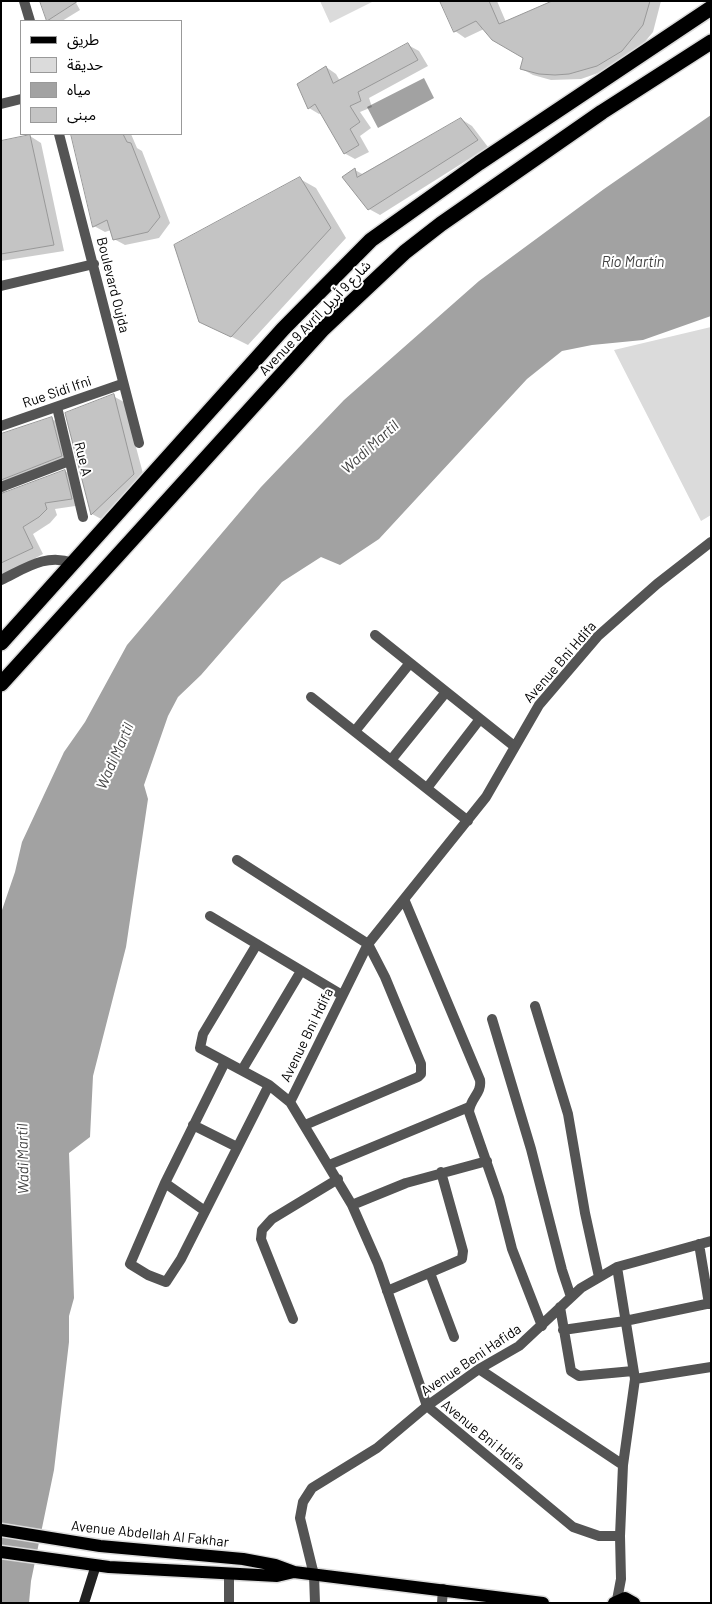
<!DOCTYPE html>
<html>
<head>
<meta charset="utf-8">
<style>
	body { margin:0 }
	#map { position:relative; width:712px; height:1604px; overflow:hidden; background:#fff; font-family:Barlow,"Noto Sans Arabic",sans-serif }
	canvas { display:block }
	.frame { position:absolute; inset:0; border:2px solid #000; pointer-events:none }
	.legend { position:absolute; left:20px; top:20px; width:162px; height:115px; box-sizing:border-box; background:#fff; border:1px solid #999; margin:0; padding:6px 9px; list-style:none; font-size:15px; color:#000 }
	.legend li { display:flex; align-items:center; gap:10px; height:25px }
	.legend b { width:25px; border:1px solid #999 }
</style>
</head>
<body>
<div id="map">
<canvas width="712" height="1604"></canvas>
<div class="frame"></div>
<ul class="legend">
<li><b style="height:6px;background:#000"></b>طريق</li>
<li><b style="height:14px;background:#dbdbdb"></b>حديقة</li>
<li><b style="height:14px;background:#a2a2a2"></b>مياه</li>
<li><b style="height:14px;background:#c4c4c4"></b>مبنى</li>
</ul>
</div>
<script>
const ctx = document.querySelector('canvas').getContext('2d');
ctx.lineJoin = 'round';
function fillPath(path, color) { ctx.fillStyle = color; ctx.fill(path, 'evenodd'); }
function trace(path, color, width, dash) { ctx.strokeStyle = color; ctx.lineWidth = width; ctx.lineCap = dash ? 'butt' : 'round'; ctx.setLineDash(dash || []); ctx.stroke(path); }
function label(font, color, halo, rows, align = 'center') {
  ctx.font = font + ' Barlow,"Noto Sans Arabic",sans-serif'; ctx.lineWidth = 4; ctx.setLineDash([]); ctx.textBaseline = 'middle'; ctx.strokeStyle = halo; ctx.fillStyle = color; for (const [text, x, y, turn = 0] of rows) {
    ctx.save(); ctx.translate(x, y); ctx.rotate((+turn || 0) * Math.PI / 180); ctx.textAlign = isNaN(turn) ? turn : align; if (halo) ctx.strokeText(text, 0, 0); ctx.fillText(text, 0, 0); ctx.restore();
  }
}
const green = new Path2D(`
	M320,1H374L330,23Z
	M711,327V515L701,521L614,350Z`);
const water = new Path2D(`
	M424,78L434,98L378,128L367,107Z
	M711,115V316L643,340L592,345L562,351L527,379L379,539L340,565L321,557L282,582L201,675L178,697L168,716L144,785L148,799L126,947L93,1076L90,1137L69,1153L74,1298L69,1316V1342L54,1470L31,1581L29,1603H1V913L15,872L22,842L64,752L85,722L127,645L261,487L344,400L479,281L604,189Z`);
const shadow = new Path2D(`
	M41,1H75L80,10L62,21H47Z
	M441,1H497L506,22L555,1H661L653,32L633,56L621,65L581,79L551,80L533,75L522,69L525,58L484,29L465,38L455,31Z
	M408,45L419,51L428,66L369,98L372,107L360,112L371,128L360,136L369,152L355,159L344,153L322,113L319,114L309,108L326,67L336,74L340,81Z
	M461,119L472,126L488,147L380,215L369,209L344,177L355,170L364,175Z
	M72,134H131L137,148L142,151L170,223L159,238L125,245L114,239L111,230L105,232L94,226Z
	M30,136L41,143L64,251L1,261V142Z
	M300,179L316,188L346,238L248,345L200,321Z
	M113,396L124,402L145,481L103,520L92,514L89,498Z
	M52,419L63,425L72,463L10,486L3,495L65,471L76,478L82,505L55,509L57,515L50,523L33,534L43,554L1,577V435Z`);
const building = new Path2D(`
	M40,1H78L47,21Z
	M440,1H489L499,24L552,1H650L643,25L622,51L597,66L569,74L555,75L539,74L520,69L523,58L492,40L476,21L454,32Z
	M408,43L418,60L358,92L361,101L350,106L360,122L350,129L359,145L344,154L315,104L308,109L297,84L326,66L333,83Z
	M461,118L478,140L368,210L342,177L355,168L357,177Z
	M71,134H123L127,142L131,143L160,217L148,232L113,240L107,220L93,227Z
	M30,135L54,245L1,254V141Z
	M300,177L331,228L231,337L199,322L174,245Z
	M114,394L134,474L91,515L65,413Z
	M52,417L62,456L1,480V434Z
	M65,470L72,499L45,503L47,509L39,517L23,527L33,548L1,563V494Z`);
const street = new Path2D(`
	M24,1L30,21
	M1,104L21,99
	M59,134L139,443
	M1,286L94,264
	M57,407L83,517
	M1,426L122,384
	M1,487L69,461
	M1,580C26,568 46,553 73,563
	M375,635L514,746
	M311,697L468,821
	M355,731L410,663
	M391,760L446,692
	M427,788L480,719
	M237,860L368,944L385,977L421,1064V1074L418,1077L305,1125
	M404,899L480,1080C482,1094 470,1098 469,1112L499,1198L512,1249L542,1326
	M210,916L342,995
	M257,944L203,1034L200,1048L269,1085L290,1102
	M535,1006L568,1114L585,1213L599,1277
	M492,1019L531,1149L562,1270L571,1297
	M225,1062L165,1183L130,1264L148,1275L166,1282L181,1259L269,1085
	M242,1070L301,971
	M193,1125L237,1147
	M329,1165L469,1107
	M165,1183L205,1211
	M352,1205L406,1183L487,1161
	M699,1244L709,1304
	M617,1267L635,1379L623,1465L620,1536L621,1579L617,1600
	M430,1273L454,1337
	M387,1291L462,1259L463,1251L441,1172
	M560,1307L571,1371L579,1376L633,1371
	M293,1319L261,1239L262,1230L272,1219L338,1179
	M563,1330L625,1321L711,1303
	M479,1369L623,1465
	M635,1379L711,1367
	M620,1536H599L573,1527L427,1406L378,1264L352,1205L290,1102L368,944L486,797L539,705L598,636L657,584L711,542
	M229,1575V1603
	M315,1603L314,1575L300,1518L303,1502L312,1488L377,1448L427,1406L479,1369L519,1346L581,1288L617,1267L711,1241
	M442,1603L443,1589`);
const secondary = new Path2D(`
	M84,1603L96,1565`);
const primary = new Path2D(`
	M1,1530L100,1546L243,1559L275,1565L294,1572L543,1603
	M1,1552L109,1567L277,1576L294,1572
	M614,1603L625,1598L634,1603`);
const highway = new Path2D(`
	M1,643L283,329L371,240L479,163L711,8
	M1,684L323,329L405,252L441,224L602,112L711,42`);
const streetNames = [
	["Boulevard Oujda",113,285,76],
	["Avenue 9 Avril شارع 9 أبريل",315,318,-46],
	["Rue Sidi Ifni",57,392,-19],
	["Rue A",83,459,76],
	["Avenue Bni Hdifa",560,662,-49],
	["Avenue Bni Hdifa",307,1035,-64],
	["Avenue Beni Hafida",471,1360,-34],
	["Avenue Bni Hdifa",483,1435,39],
	["Avenue Abdellah Al Fakhar",150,1534,6]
];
const waterNames = [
	["Río Martín",633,262],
	["Wadi Martil",370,447,-42],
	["Wadi Martil",115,756,-66],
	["Wadi Martil",23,1159,-91]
];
fillPath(green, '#dbdbdb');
fillPath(water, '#a2a2a2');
fillPath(shadow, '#0003');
fillPath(building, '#c4c4c4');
trace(building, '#989898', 1);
trace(primary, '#dbdbdb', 15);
trace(highway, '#dbdbdb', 18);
trace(street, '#545454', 10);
trace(secondary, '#212121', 10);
trace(primary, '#000', 12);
trace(highway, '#000', 15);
label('14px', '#000', '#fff', streetNames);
label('italic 15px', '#434343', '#fff', waterNames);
</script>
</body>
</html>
